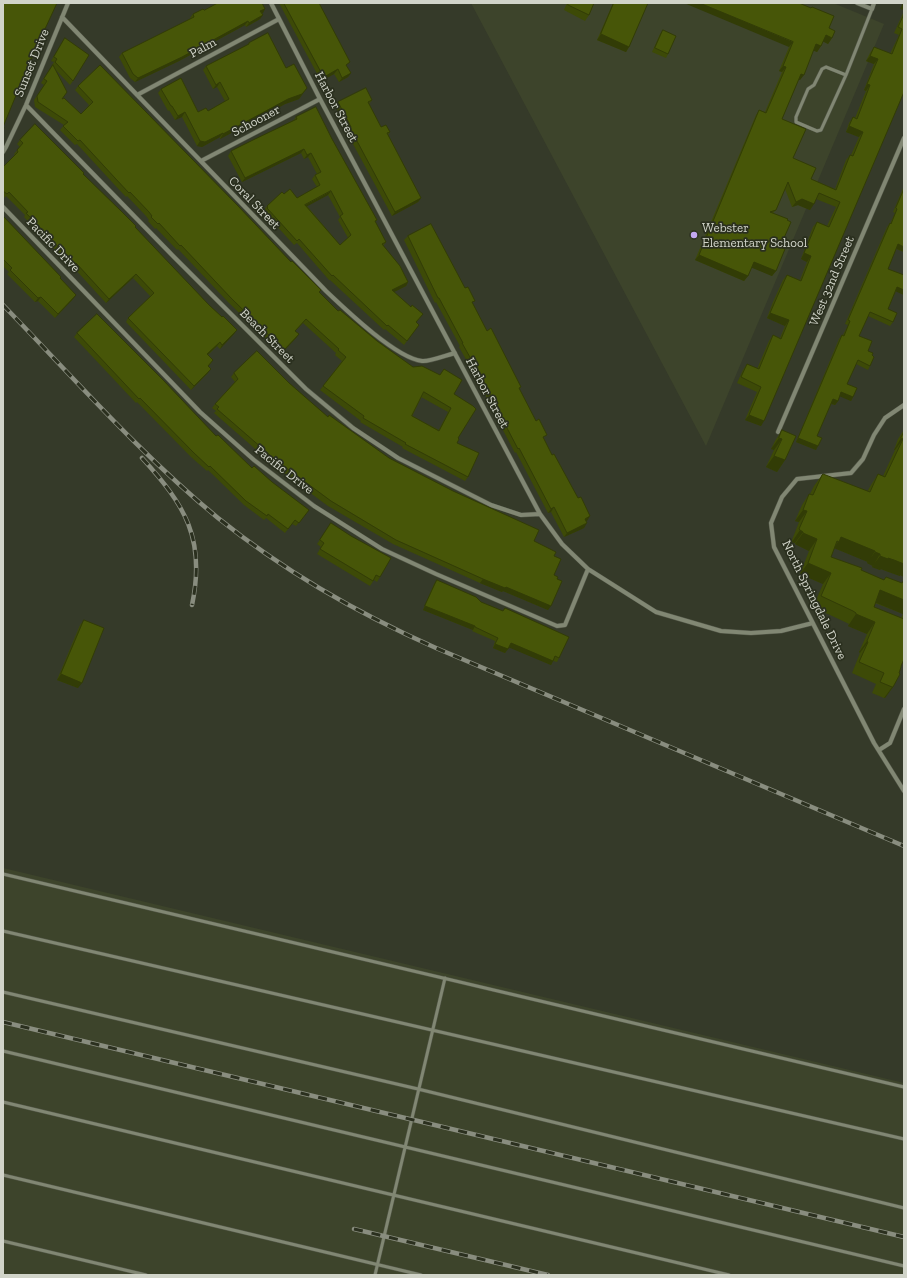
<!DOCTYPE html>
<html>
<head>
<meta charset="utf-8">
<style>
	body { margin:0 }
	#map { position:relative; width:907px; height:1278px; overflow:hidden; background:#353a29; font-family:"Zilla Slab",serif }
	canvas { display:block }
	.frame { position:absolute; inset:0; border:4px solid #d1d4c9; pointer-events:none }
</style>
</head>
<body>
<div id="map">
<canvas width="907" height="1278"></canvas>
<div class="frame"></div>
</div>
<script>
const ctx = document.querySelector('canvas').getContext('2d');
ctx.lineJoin = 'round';
function fillPath(path, color) { ctx.fillStyle = color; ctx.fill(path, 'evenodd'); }
function trace(path, color, width, dash) { ctx.strokeStyle = color; ctx.lineWidth = width; ctx.lineCap = dash ? 'butt' : 'round'; ctx.setLineDash(dash || []); ctx.stroke(path); }
function label(font, color, halo, rows, align = 'center') {
  ctx.font = font + ' "Zilla Slab",serif'; ctx.lineWidth = 3.5; ctx.setLineDash([]); ctx.textBaseline = 'middle'; ctx.strokeStyle = halo; ctx.fillStyle = color; for (const [text, x, y, turn = 0] of rows) {
    ctx.save(); ctx.translate(x, y); ctx.rotate((+turn || 0) * Math.PI / 180); ctx.textAlign = isNaN(turn) ? turn : align; if (halo) ctx.strokeText(text, 0, 0); ctx.fillText(text, 0, 0); ctx.restore();
  }
}
const built = new Path2D(`
	M471,3H833L884,24L706,446Z
	M3,868L904,1083V1275H3Z`);
const lane = new Path2D(`
	M846,75L826,67L822,69L814,85L808,89L796,117V122L817,131L821,130L846,75L872,9
	M3,874L904,1087
	M3,931L904,1139
	M3,992L418,1089L904,1208
	M3,1051L904,1266
	M3,1102L729,1275
	M3,1175L421,1275
	M3,1241L146,1275
	M375,1275L445,978`);
const street = new Path2D(`
	M271,3L320,99L540,514L562,544L588,569L656,612L721,631L751,633L781,631L813,623
	M857,3L872,9L874,3
	M62,17L326,291C346,310 396,358 422,361C429,362 447,355 455,353
	M137,95L279,19
	M26,105L174,257L306,389L353,428L398,458L491,505L521,515L540,514
	M3,152L6,147L26,105L68,3
	M201,161L320,99
	M3,207L200,412L254,460L314,506L382,549L436,574L557,626L565,625L588,569
	M904,405L885,418L874,435L863,459L851,473L797,479L782,497L771,523L774,547L874,743L904,791
	M778,432L904,138
	M879,750L890,743L904,709`);
const rail = new Path2D(`
	M3,305C73,377 140,454 218,518C284,571 359,614 436,648L904,846
	M142,458C185,505 206,539 192,605
	M3,1022L904,1237
	M354,1229L548,1275`);
const wall = new Path2D(`
	M279,3H319L347,67L351,73L348,77L339,82L334,74L321,81Z
	M567,3H594L589,15L585,21L564,10Z
	M613,3H646L629,47L626,52L597,40Z
	M812,7L829,28L832,38L828,44L823,41L821,46L817,52L813,50L800,80L799,79L782,119L793,158L811,179L835,189L846,160L850,155H851L859,137L846,132L849,123L853,117L855,118L866,91L864,90L874,64L866,61L870,53L874,47L890,54L899,35L894,33L904,11V92L761,426L745,420L757,392L737,383L743,370L747,364L757,369L769,341L773,335L780,338L785,326L767,318L773,302L783,280L787,275L800,280L807,262L801,259L813,227L817,222L827,226L836,207L816,199L810,210L798,205L792,207L785,189L776,210L773,213L780,247L776,271L772,276L752,267L748,276L744,281L695,260L756,115L759,110L765,112L782,72L779,71L789,47Z
	M265,9L262,13L260,19L246,27L245,25L179,61L135,82L130,78L119,57L122,53L191,19L190,18L193,14L204,10Z
	M663,30L668,54L666,58L652,52L660,34Z
	M65,38L73,81L70,85L54,68L62,99L81,114L89,105L75,90L78,86L319,292L338,311L377,341L413,367L440,375L444,369L454,394L458,438L457,443L468,477L465,481L402,448L403,447L360,422L361,421L320,390L342,361L335,355L336,353L303,323L295,331L299,334L296,338L281,354L228,302L178,249L177,250L156,228L155,229L148,221L149,220L146,216L127,196L126,197L112,182L77,144L75,145L60,130L64,125L35,107L34,100L44,85L41,83L54,62L51,61ZM421,397L448,412L439,430L412,416Z
	M249,43L286,68L304,92L299,99L285,104L220,139V137L202,147L197,146L182,117L175,120L169,110L168,111L158,93L161,89L198,112L208,111L225,101L217,87L213,89L203,70L206,66L247,45Z
	M372,100L369,104L381,127L390,132L388,135L421,198L418,202L392,216L347,133L348,131L335,106L338,102Z
	M296,117L332,139L377,220L375,222L386,242L383,246L408,282L406,286L394,292L420,318L416,323L419,325L404,345L385,329L384,330L330,280H329L297,243L294,245L264,212L265,211L264,210L267,206L284,194L297,198L317,187L312,179L315,175L317,174L308,157L304,159L301,153L242,182L228,156L231,151L294,120ZM328,195L340,217L338,220L348,238L340,245L307,206Z
	M20,140L83,175L209,305L222,317L237,330L234,334L220,349L217,346L208,355L213,360L208,367V373L191,390L126,322L128,318L151,297L133,278L106,303L73,267L72,268L24,217L25,215L6,196L4,198L3,197V167L15,155L14,154L20,147L17,144Z
	M904,186V252L896,249L888,269L904,275V295L896,291L888,309L893,322L890,326L868,316L859,336L868,351L872,355L870,366L868,370L856,364L847,384L853,397L851,401L840,396L838,401L835,405L831,404L817,436L816,450L796,442L839,339L842,335H843L848,325L845,324L887,227L890,223V224L895,213L893,212Z
	M3,216L61,277L60,279L76,295L73,299L55,318L38,301L35,302L7,274L9,272L3,266Z
	M408,236L473,304L487,331L521,387L519,389L552,455L578,498L590,516L586,521L584,528L564,537L553,516L551,512L548,513L516,452L515,453L504,432L482,388L459,347L460,346L436,302L435,303L404,240Z
	M77,333L216,436L252,468L309,510L296,526L292,524L285,533L266,518L264,520L244,505L208,470L207,471L191,457L137,402L136,403L74,337Z
	M234,373L289,383L328,417L389,458L534,541L554,556V575L548,610L503,591L502,592L480,583L393,544L328,506L267,461L268,460L214,413L216,411L212,408L215,404L235,382L231,377Z
	M782,430L785,460L777,472L766,467L774,450L771,449L775,441Z
	M904,430V577L900,575V576L886,571L881,569L880,570L872,567L873,566L867,563L868,562L834,548L831,557L884,580L902,583L904,580V659L901,666L893,687L885,698H884L872,693L876,684L852,673L860,653L859,652L867,634L848,626L849,624L845,622L813,607L823,584L800,574L809,551L795,544V543L792,542V540L799,522L795,521L802,505L809,494H810L814,486L822,475L867,492L871,485L878,474L883,476L895,450H894L898,439ZM875,603L903,614L901,618L874,607Z
	M331,523L380,577L377,582L374,580L370,586L317,554L321,547L317,544Z
	M437,580L481,602L502,611L505,608L559,658L557,662L553,661L551,665L509,647L505,653L493,648L495,641L472,631L473,630L423,610L434,584Z
	M84,620L78,688L57,680L80,625Z`);
const shadedWall = new Path2D(`
	M684,3H700L793,42L789,47Z
	M903,3H904V10L900,9Z
	M265,9L263,13L258,15L260,11Z
	M263,15L260,19L246,27L249,23Z
	M248,21L245,25L179,61L135,82L138,78Z
	M601,34L629,47L626,52L597,40Z
	M826,35L832,38L828,44L822,41Z
	M816,44L821,46L817,52L812,50Z
	M870,56L878,59L874,64L866,61Z
	M783,66L786,67L782,72L779,71Z
	M338,69L334,74L321,81L324,77Z
	M351,73L348,77L339,82L342,78Z
	M801,74L804,75L800,80L797,79Z
	M220,82L217,87L213,89L216,85Z
	M867,84L870,85L866,91L864,90Z
	M307,88L299,99L285,104L220,139L223,134Z
	M185,112L182,117L175,120L178,116Z
	M849,126L863,132L859,137L846,132Z
	M223,133L220,137L202,147L197,146L200,141Z
	M304,149L301,153L242,182L245,178Z
	M311,153L308,157L304,159L307,155Z
	M331,191L328,195L302,209L305,205Z
	M421,198L418,202L392,216L395,212Z
	M802,199L814,204L810,210L798,205L792,207L796,202Z
	M898,244L904,247V252L895,248Z
	M804,253L811,256L807,262L801,259Z
	M699,255L748,276L744,281L695,260Z
	M754,262L776,271L772,276L750,267Z
	M136,274L133,278L106,303L109,299Z
	M408,282L406,286L390,294L392,290Z
	M897,287L904,290V295L895,291Z
	M76,295L73,299L55,318L58,314Z
	M41,297L38,301L35,302L38,298Z
	M770,313L789,320L785,326L767,318Z
	M237,330L234,334L220,349L222,345Z
	M299,334L296,338L281,354L284,350Z
	M220,342L217,346L204,358L207,354Z
	M211,369L208,373L191,390L194,386Z
	M841,392L853,397L851,401L839,396Z
	M833,399L838,401L835,405L830,403Z
	M749,415L764,421L761,426L745,420Z
	M779,438L782,439L774,450L771,449Z
	M798,438L818,446L816,450L796,442Z
	M901,438L903,439L895,450H894Z
	M774,456L785,460L777,472L766,467Z
	M554,507L551,512L548,513L551,509Z
	M803,510L807,511L799,522L795,521Z
	M590,516L587,521L582,523L585,519Z
	M587,523L584,528L564,537L567,533Z
	M800,530L803,532L795,543L792,542Z
	M803,533L817,539L809,551L795,544Z
	M841,537L875,551L868,562L834,548Z
	M875,552L880,554L873,566L867,563Z
	M880,556L894,560L904,564V577L900,575V576L886,571L881,569L880,570L872,567Z
	M808,563L831,573L823,584L800,574Z
	M483,579L506,587L551,606L548,610L503,591L502,592L480,583Z
	M880,590L904,600V613L903,614L872,601Z
	M425,606L475,626L473,630L423,610Z
	M856,614L875,622L867,634L848,626Z
	M867,641L868,642L860,653L859,652Z
	M511,643L553,661L551,665L508,647Z
	M495,644L508,649L505,653L493,648Z
	M61,674L82,683L78,688L57,680Z
	M892,687H893L885,698H884Z`);
const building = new Path2D(`
	M3,3H57L26,70L29,71L21,89L19,88L3,127H4L3,131Z
	M218,3H262L265,9L260,11L263,15L249,23L248,21L182,57L138,78L133,74L122,53L194,17L193,14L203,9L204,10Z
	M284,3H319L350,62L346,65L351,73L342,78L338,69L324,77Z
	M569,3H594L589,15L568,5Z
	M614,3H648L629,47L601,34Z
	M700,3H799L811,8L812,7L834,16L829,28L835,31L832,38L826,35L821,46L816,44L804,75L801,74L782,119L806,129L793,158L816,168L811,179L836,190L850,155L853,156L863,132L849,126L853,117L857,119L870,85L867,84L878,59L870,56L874,47L892,54L902,29L898,27L904,14V92L764,421L749,415L761,387L741,377L747,364L759,369L773,335L781,339L789,320L770,313L777,297L787,275L801,281L811,256L804,253L817,222L829,227L840,202L819,193L814,204L802,199L796,202L788,182L776,210L770,212L788,219L787,220L791,222L780,247L785,249L776,271L754,262L748,276L699,255L759,110L766,113L786,67L783,66L793,42Z
	M663,30L676,36L668,54L655,48Z
	M268,33L286,68L294,64L307,88L302,94L288,99L223,134V133L205,142L200,141L185,112L178,116L172,106H171L161,89L181,78L198,112L206,108L208,111L229,99L220,82L216,85L206,66L249,44V43Z
	M65,38L89,55L73,81L55,62L57,59L54,57Z
	M53,65L67,92L62,99L64,98L81,114L93,102L78,86L100,65L238,206L291,262L292,261L321,290L319,292L338,311L340,310L377,341L413,367L422,366L440,375L444,369L462,380L454,394L473,406L476,409L458,438L459,439L457,443L479,453L468,477L405,444L406,443L363,418L364,416L323,386L346,357L338,350L339,349L306,319L295,331L299,334L284,350L231,298L181,245L180,246L159,223L158,224L151,217L152,216L149,212L130,192L129,193L115,178L80,140L78,141L63,126L68,122L38,102L37,96L47,81L44,79ZM424,392L451,408L439,431L412,416Z
	M366,88L372,100L368,102L381,127L386,125L390,132L387,133L421,198L395,212L350,128L351,127L338,102Z
	M316,107L332,139L377,220L375,221L386,242L382,244L400,266L408,282L392,290L411,307L412,305L423,314L416,322L419,325L407,341L388,325L387,326L333,275L332,276L299,239L297,241L267,208L268,207L267,206L282,192L284,194L290,189L297,198L320,185L315,175L321,172L311,153L307,155L304,149L245,178L231,151L253,140L297,119L296,117ZM331,191L343,214L340,216L351,235L340,245L305,205Z
	M35,124L84,173L83,174L121,211L136,226L135,227L209,305L222,317L223,316L237,330L222,345L220,342L207,354L213,360L208,366L211,369L194,386L128,318L154,293L136,274L109,299L76,263L75,264L26,213L28,212L9,192L7,194L3,191V167L18,152L17,150L23,143L20,140Z
	M904,189V247L898,244L888,269L904,275V290L897,287L888,309L897,313L893,322L870,312L859,336L872,341L868,351L873,353L872,355L874,357L870,366L858,360L847,384L857,388L853,397L841,392L838,401L833,399L817,436L822,438L818,446L798,438L842,335L844,336L850,321L848,320L890,223L891,224L897,209L896,208Z
	M3,216L61,277L60,278L76,295L58,314L41,297L38,298L10,270L12,268L3,259Z
	M431,224L465,288L468,287L475,301L472,302L487,331L491,328L521,387L519,388L536,421L539,419L547,435L543,437L552,455L554,454L578,498L581,497L590,516L585,519L587,523L567,533L554,507L551,509L519,448L518,449L507,428L485,384L462,343H463L439,298H438L408,236Z
	M97,314L164,381L216,436L218,435L252,468L254,466L272,482L309,510L299,523L295,520L288,529L268,514L267,516L246,501L210,466L209,467L194,453L140,398L139,399L77,333Z
	M257,351L289,383L328,417L329,415L389,458L453,491L539,530L534,541L556,552L554,556L561,559L554,575L558,577L557,579L562,581L551,606L506,587L505,588L483,579L396,540L331,501L270,456V455L217,409L219,407L215,404L238,379L234,373Z
	M782,430L796,436L785,460L774,456L782,439L779,438Z
	M904,432V564L894,560L888,558V559L880,556V554L875,552V551L841,537L839,542L837,541L831,557L862,568L861,570L884,580L886,577L902,583L904,580V600L880,590L874,607L904,619V659L901,666V667L899,673L900,674L893,687H892L880,682L884,673L859,662L868,642L867,641L875,622L856,614V613L853,611L821,596L831,573L808,563L817,539L803,533V532L800,530L799,529L807,511L803,510L809,494L813,495L822,475L823,474L870,492L878,474L885,477L903,439L901,438Z
	M331,523L351,536L391,558L380,577L376,575L373,581L320,549L324,543L320,540Z
	M437,580L476,597L481,602L503,611L505,608L569,637L559,658L555,656L553,661L511,643L508,649L495,644L498,638L475,627V626L425,606Z
	M84,620L104,628L82,683L61,674Z`);
const markers = [
	[694,235,4,"#c3a7f2"]
];
const streetNames = [
	["Palm",203,48,-28],
	["Sunset Drive",32,63,-68],
	["Harbor Street",336,107,62],
	["Schooner",256,121,-28],
	["Coral Street",254,203,46],
	["Pacific Drive",53,245,46],
	["West 32nd Street",832,281,-67],
	["Beach Street",267,336,45],
	["Harbor Street",487,393,62],
	["Pacific Drive",284,470,38],
	["North Springdale Drive",814,600,64]
];
const poiNames = [
	["Webster",702,228],
	["Elementary School",702,243]
];
fillPath(built, '#3d442b');
trace(lane, '#535748', 4);
trace(street, '#535748', 5);
trace(lane, '#818773', 3);
trace(street, '#818773', 4);
trace(rail, '#898d7f', 4.5);
trace(rail, '#2b301f', 3, [9]);
fillPath(wall, '#3d4a07');
fillPath(shadedWall, '#323c06');
fillPath(building, '#475608');
trace(building, '#323c06', 1);
for (const [x, y, r, color] of markers) { const dot = new Path2D(); dot.arc(x, y, r, 0, 2 * Math.PI); ctx.fillStyle = color; ctx.fill(dot); trace(dot, '#2b301f', 1.5); }
label('13px', '#d1d4c9', '#2b301f', streetNames);
label('13px', '#d1d4c9', '#2b301f', poiNames, 'left');
</script>
</body>
</html>
